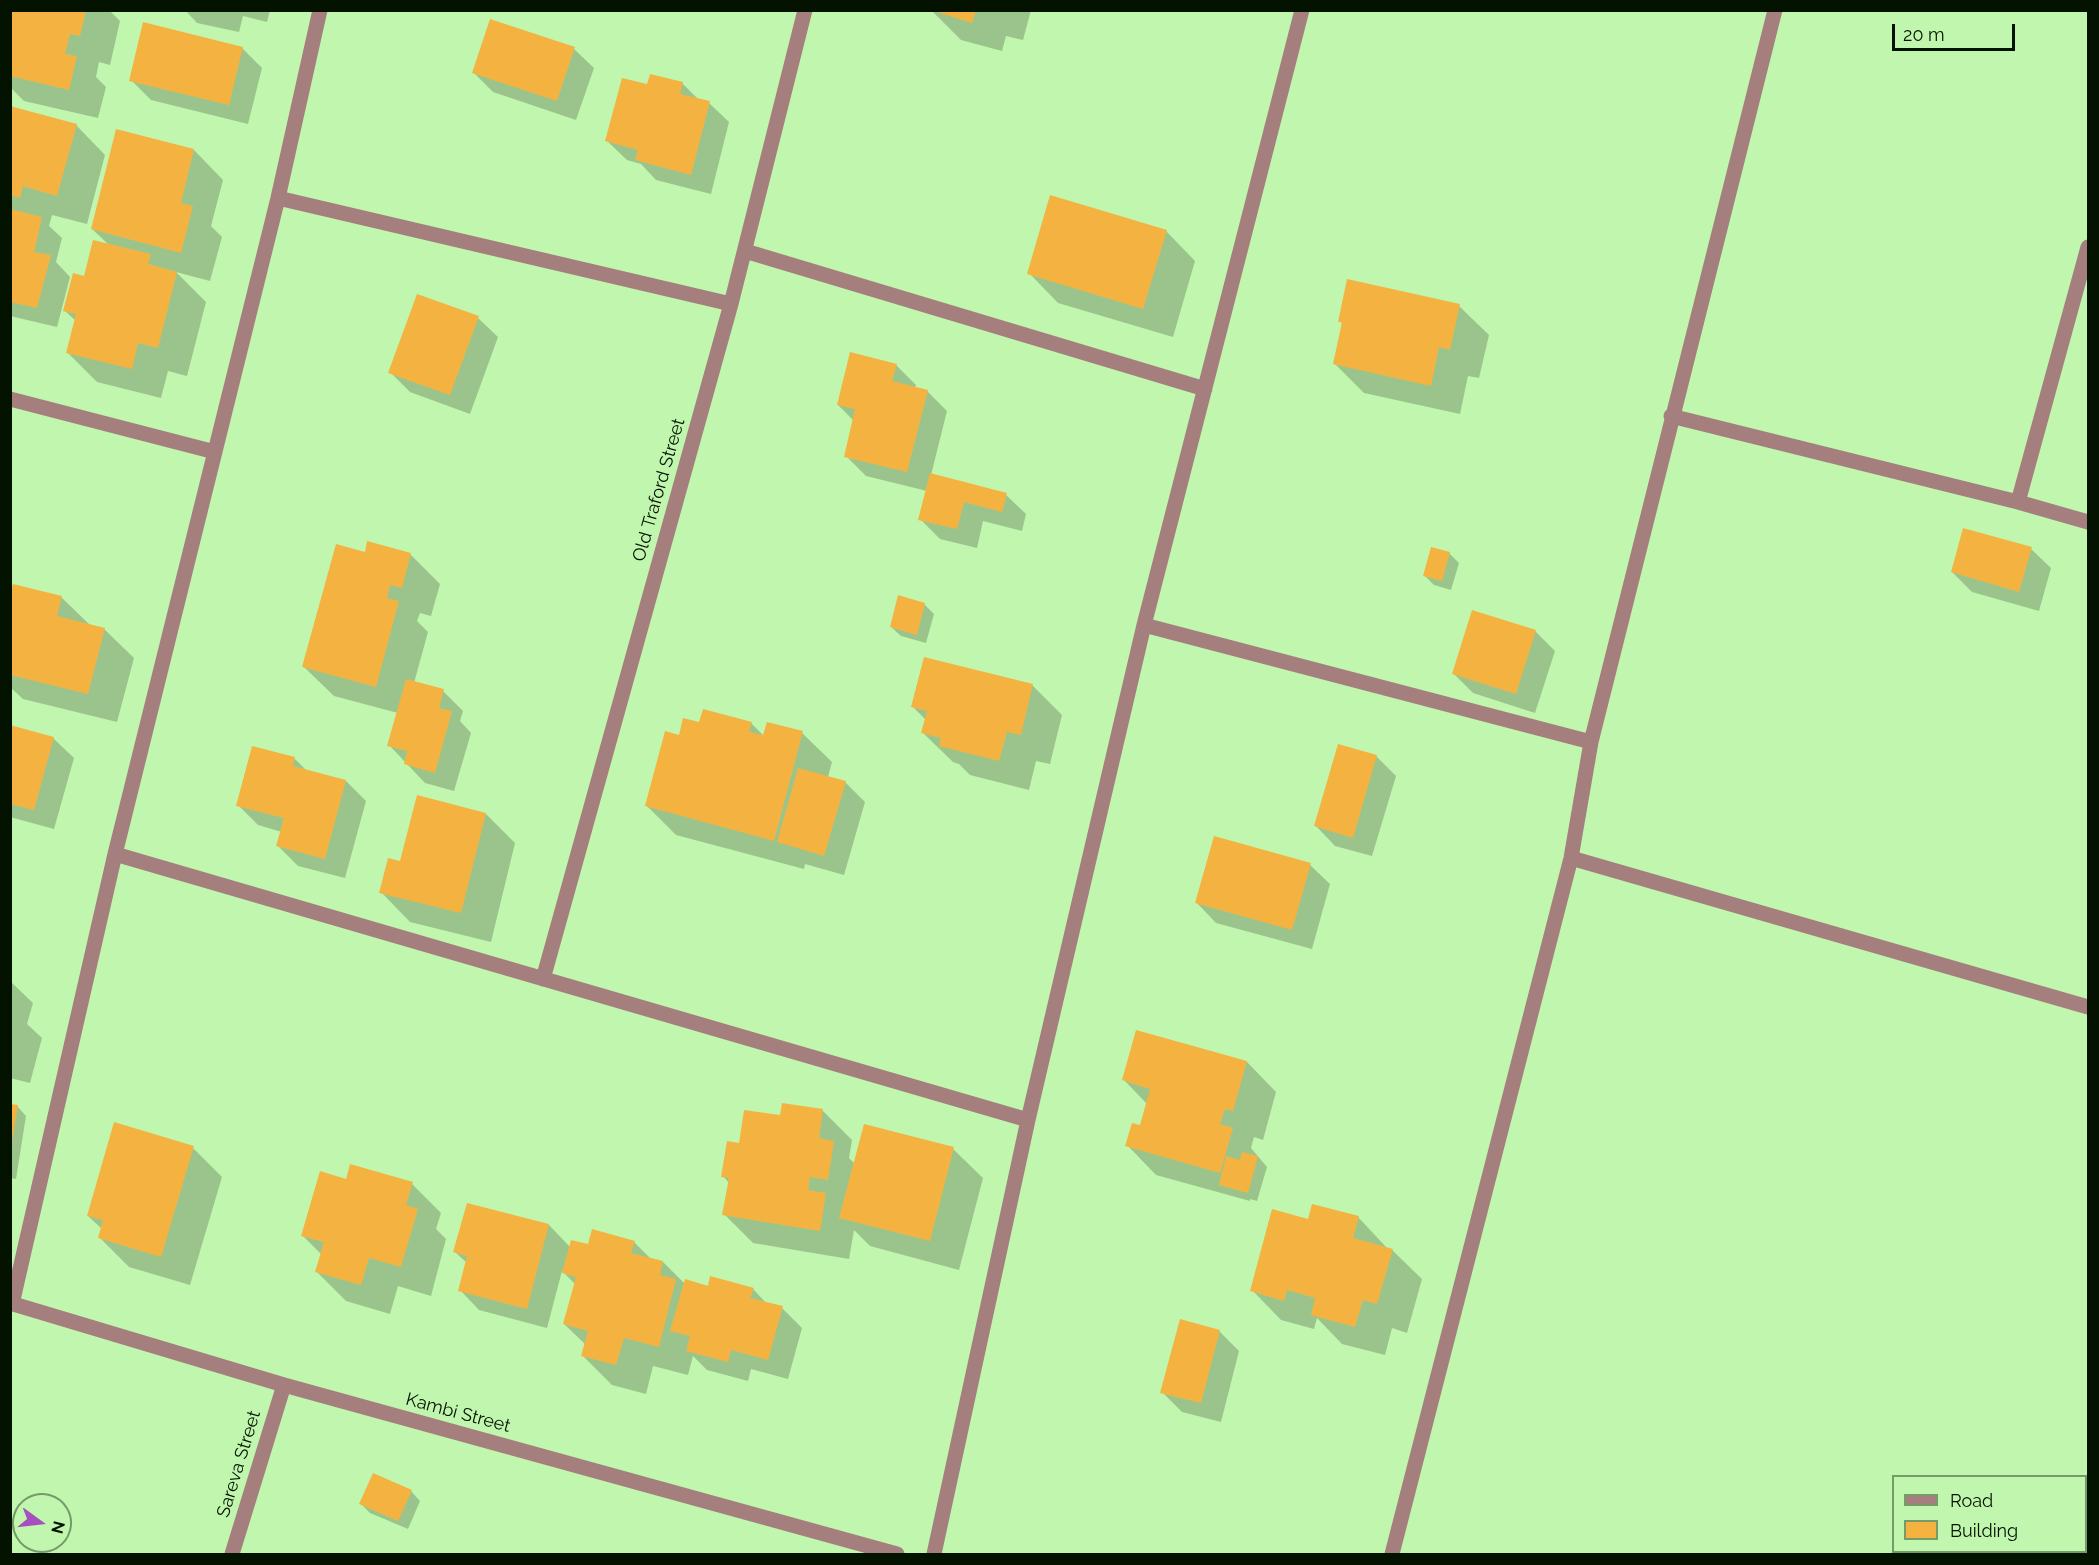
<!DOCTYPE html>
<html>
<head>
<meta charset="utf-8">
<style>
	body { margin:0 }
	#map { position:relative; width:2099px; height:1565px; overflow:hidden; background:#c1f6ae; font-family:Raleway,sans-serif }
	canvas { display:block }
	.frame { position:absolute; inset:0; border:12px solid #031300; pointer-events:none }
	.legend { position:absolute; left:1892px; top:1475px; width:195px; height:78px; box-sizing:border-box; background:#c1f6ae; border:2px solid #759b68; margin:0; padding:8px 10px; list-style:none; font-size:18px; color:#031300 }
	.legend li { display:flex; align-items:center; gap:12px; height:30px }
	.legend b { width:30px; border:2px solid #759b68 }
	.north { position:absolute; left:12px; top:1493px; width:60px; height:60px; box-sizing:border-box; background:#c1f6ae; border:2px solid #759b68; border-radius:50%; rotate:105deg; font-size:16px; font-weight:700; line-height:24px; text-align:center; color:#031300 }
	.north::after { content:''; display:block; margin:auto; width:21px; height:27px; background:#a550be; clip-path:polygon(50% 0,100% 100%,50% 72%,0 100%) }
	.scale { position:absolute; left:1892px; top:24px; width:123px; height:27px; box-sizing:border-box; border:3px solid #031300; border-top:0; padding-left:8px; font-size:18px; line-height:21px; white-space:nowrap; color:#031300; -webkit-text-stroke:4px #c1f6ae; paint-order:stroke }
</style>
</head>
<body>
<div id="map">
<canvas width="2099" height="1565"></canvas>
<div class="frame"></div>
<ul class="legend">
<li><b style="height:8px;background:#a57e7e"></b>Road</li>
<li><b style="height:16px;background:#f4b341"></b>Building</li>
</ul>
<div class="north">N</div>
<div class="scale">20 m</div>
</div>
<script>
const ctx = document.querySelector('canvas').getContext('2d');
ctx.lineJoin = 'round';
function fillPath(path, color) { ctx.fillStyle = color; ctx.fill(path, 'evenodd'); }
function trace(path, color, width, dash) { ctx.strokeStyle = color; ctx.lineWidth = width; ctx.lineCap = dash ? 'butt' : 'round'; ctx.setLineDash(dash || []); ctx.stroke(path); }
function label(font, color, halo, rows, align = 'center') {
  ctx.font = font + ' Raleway,sans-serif'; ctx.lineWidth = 4.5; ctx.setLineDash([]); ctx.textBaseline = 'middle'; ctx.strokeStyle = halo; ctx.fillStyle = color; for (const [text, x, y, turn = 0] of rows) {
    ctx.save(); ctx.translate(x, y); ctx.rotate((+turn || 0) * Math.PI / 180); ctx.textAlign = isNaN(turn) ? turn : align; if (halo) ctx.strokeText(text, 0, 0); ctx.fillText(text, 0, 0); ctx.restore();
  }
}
const shadow = new Path2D(`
	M10,10H109L120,21L110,65L99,62L96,77L106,87L98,118L24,101L10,87Z
	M185,10H270L267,22L243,16L239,32L197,23Z
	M1031,10L1023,40L1006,36L1002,51L961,40L932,11Z
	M242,48L262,68L248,124L151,100L131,80Z
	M574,49L594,68L576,120L493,92L473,72Z
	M682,83L699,100L709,103L729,122L711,194L656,180L641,164L627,160L607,141L649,86Z
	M10,108L76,125L105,155L87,224L52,215L49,226L62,238L56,262L70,277L57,327L10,316Z
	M194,150L223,180L211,226L222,237L210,281L176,272L206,302L187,376L168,371L161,398L97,382L67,352L76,321L65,311L85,278L109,245L92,229Z
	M1166,231L1195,261L1173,337L1058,303L1029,273Z
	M1459,306L1489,335L1479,378L1468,376L1460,414L1364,393L1335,364L1343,325L1340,321Z
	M478,318L498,337L470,414L410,392L390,372Z
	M896,365L916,385L915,388L927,391L947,411L931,475L1006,495L1026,514L1022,531L983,521L977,548L940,539L920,519L927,491L866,476L846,456L854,421L838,405Z
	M2031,549L2051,568L2039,611L1972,592L1952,572Z
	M366,553L410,554L440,584L431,616L420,613L417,621L428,632L414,683L443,691L463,711L460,721L471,733L454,791L425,783L389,745L398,713L334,696L304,667Z
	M1449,553L1459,563L1451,590L1434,585L1424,575Z
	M61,597L90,625L104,629L134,658L117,722L23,699L10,687V600Z
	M924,604L934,614L926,643L901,636L891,627Z
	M1535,631L1555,651L1535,713L1473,693L1453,673Z
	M1032,685L1062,715L1050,764L1036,761L1029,790L970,775L959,764L953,762L923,733L926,720L913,707Z
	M751,723L764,736L802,733L832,762L828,777L845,782L865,802L844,875L805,864L804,869L676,835L647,806L680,737L701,724Z
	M10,727L54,739L74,758L54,829L10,817Z
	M1376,756L1396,776L1372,856L1335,846L1316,826Z
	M295,759L307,771L346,781L366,801L345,878L298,866L278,846L282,832L258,825L238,805Z
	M486,814L515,843L491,942L410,922L381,892L402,863Z
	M1310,865L1330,884L1312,949L1216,923L1197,903Z
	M10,981L33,1003L27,1024L42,1038L30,1083L10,1078Z
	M1137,1032L1247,1062L1276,1092L1263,1140L1254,1137L1251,1148L1267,1167L1257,1201L1250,1199V1201L1156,1175L1127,1145L1141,1127L1147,1104L1124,1080Z
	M10,1105L17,1106L26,1116L16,1179L10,1178Z
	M823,1111L852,1140L849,1158L855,1164L953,1149L983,1178L959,1270L870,1246L854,1230L849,1259L753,1243L724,1214L729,1183L723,1176L740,1145L781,1117Z
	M193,1148L222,1177L190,1285L129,1267L100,1238L102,1229L88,1216Z
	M347,1181L412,1184L441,1213L436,1229L446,1239L431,1296L398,1286L390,1314L346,1301L317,1272L322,1255L302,1235Z
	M1358,1217L1387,1248L1392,1250L1422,1279L1407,1333L1392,1328L1385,1355L1342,1344L1317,1318L1314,1329L1281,1320L1252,1290L1310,1221Z
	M549,1225L570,1247L634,1242L652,1260L663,1262L685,1284L753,1289L767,1304L782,1308L802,1328L788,1379L751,1369L748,1381L707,1370L693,1356L688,1375L653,1366L646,1394L612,1385L583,1356L586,1345L564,1324L575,1284L562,1271L547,1328L479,1310L460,1290L467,1263L455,1252Z
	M1219,1331L1239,1351L1221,1422L1182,1412L1162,1392Z
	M411,1491L420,1501L408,1529L370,1513L361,1504Z`);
const building = new Path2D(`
	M10,10H86L80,36L70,34L65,54L77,56L69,90L10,76Z
	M931,10H976L972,23Z
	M490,19L575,47L557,101L472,73Z
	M143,22L243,47L229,105L129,81Z
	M650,74L683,82L680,94L710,101L691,175L635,160L638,150L605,141L622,78L647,84Z
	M10,106L77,124L57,196L23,186L20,198L10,195Z
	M116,129L194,149L181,203L193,206L181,253L91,229Z
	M1050,195L1167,230L1143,309L1027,274Z
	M10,209L42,217L34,252L51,255L37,308L10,302Z
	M93,240L151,254L148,264L177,272L158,348L138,343L132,369L66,353L76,314L63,311L73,273L84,276Z
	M1347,279L1460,304L1450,350L1439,347L1431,386L1333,364L1342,322H1338Z
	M417,294L479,316L450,395L388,373Z
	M850,352L897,364L892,381L928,390L907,472L844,457L855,409L837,405Z
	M930,473L1007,493L1002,512L964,502L957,529L918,520Z
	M1963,528L2032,547L2019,592L1951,572Z
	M367,541L411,553L402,588L390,585L387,598L399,601L376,687L302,667L336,544L365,552Z
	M1431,547L1450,552L1442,581L1423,576Z
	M13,584L62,596L57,616L105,628L88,694L10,675V593Z
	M898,595L925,603L917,635L890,627Z
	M1472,610L1536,630L1516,694L1452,674Z
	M924,657L1033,684L1021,735L1007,732L999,761L939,746L941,738L921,733L927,711L911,707Z
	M406,679L444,689L439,708L452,711L435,773L404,764L407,751L387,746Z
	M703,709L752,722L749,732L763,735L767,722L803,731L774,841L645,806L665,731L679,735L683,718L699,722Z
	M10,725L54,737L34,810L10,804Z
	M1338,744L1377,755L1353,838L1314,826Z
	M252,746L295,757L293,766L346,780L325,859L276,846L284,818L236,806Z
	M798,768L846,781L824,856L777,842Z
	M417,795L486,813L461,913L379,893L388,858L400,861Z
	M1214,836L1311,863L1292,930L1195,903Z
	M1136,1030L1247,1061L1233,1111L1225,1109L1220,1124L1233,1128L1220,1173L1125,1146L1132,1123L1140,1125L1150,1089L1122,1080Z
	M782,1103L823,1109L819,1138L834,1141L828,1180L810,1177L808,1190L826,1193L820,1231L722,1215L729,1178L721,1177L727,1141L739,1143L744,1110L780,1115Z
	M10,1104L18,1105L12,1141H10Z
	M114,1122L194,1146L161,1257L98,1238L103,1220L87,1216Z
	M864,1124L954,1147L930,1241L839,1218Z
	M1242,1152L1258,1156L1248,1193L1219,1185L1226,1156L1240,1160Z
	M350,1164L413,1182L406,1205L418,1209L401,1267L369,1258L361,1285L315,1272L324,1242L301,1236L320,1171L346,1179Z
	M467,1203L549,1224L527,1309L458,1291L467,1256L453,1252Z
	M1312,1204L1359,1216L1353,1238L1393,1249L1377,1304L1363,1300L1355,1327L1311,1315L1315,1298L1287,1290L1284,1301L1250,1291L1272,1209L1308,1219Z
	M592,1229L635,1241L631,1253L663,1261L660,1275L676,1279L659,1347L624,1338L616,1365L581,1356L588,1331L563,1324L576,1277L562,1273L571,1240L588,1244Z
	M710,1276L754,1288L750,1298L783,1306L768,1360L731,1350L728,1362L686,1351L690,1336L670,1331L685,1279L708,1286Z
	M1180,1319L1220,1330L1201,1403L1160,1393Z
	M373,1473L412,1490L398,1521L359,1504Z`);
const minor = new Path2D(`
	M278,198L731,304
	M745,251L1205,389
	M10,399L215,452
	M1671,416L2018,502L2088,522
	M2018,502L2088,247
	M1144,625L1591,742
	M115,854L1028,1120
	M1571,858L2088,1007
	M543,979L731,304L805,10
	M10,1303L284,1385L897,1554
	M12,1304L115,854L278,198L320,10
	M232,1554L284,1385
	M934,1554L1028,1120L1144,625L1302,10
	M1392,1554L1571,858L1591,742L1775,10`);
const streetNames = [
	["Old Traford Street",659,490,-74],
	["Kambi Street",458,1413,15],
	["Sareva Street",239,1464,-73]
];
fillPath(shadow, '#0003');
fillPath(building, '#f4b341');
trace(minor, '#a57e7e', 15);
label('18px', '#031300', '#c1f6ae', streetNames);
</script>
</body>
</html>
